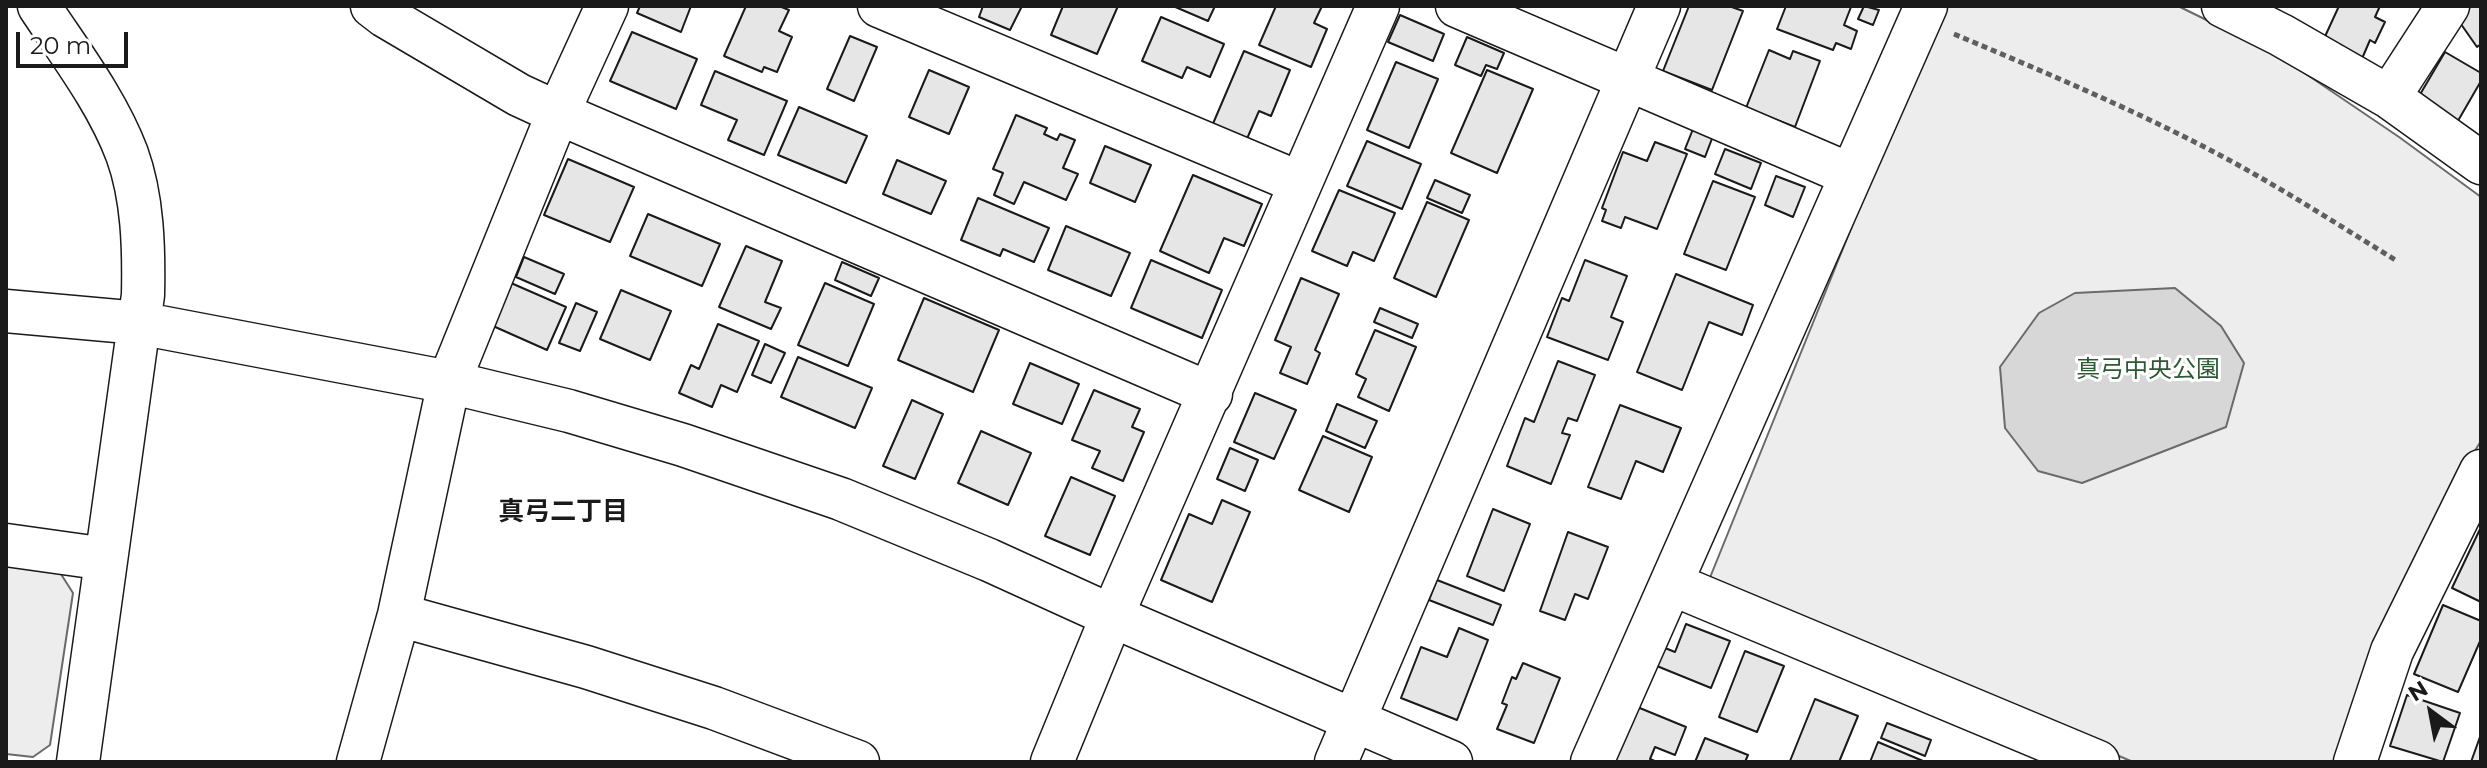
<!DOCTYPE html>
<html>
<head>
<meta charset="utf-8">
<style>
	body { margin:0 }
	#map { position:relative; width:2487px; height:768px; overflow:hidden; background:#fff; font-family:Montserrat,sans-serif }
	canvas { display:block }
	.frame { position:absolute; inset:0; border:8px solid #1a1a1a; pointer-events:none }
	.north { position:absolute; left:2391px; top:672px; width:80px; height:80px; -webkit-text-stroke:6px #fff; paint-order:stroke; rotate:328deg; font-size:22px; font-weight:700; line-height:32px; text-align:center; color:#1a1a1a }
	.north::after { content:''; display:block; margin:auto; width:28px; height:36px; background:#1a1a1a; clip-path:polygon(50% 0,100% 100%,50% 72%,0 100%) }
	.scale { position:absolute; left:16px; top:32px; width:112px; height:36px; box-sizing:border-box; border:4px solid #1a1a1a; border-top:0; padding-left:10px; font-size:24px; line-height:28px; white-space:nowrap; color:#1a1a1a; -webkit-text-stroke:6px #fff; paint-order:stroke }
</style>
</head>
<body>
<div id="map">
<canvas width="2487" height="768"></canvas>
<div class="frame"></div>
<div class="north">N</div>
<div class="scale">20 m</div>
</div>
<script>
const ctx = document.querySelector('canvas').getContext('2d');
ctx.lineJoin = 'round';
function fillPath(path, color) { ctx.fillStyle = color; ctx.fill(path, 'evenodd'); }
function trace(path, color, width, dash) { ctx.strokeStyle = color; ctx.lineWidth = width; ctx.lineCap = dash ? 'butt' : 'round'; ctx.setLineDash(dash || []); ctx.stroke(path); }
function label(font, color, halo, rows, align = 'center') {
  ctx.font = font + ' Montserrat,"Noto Sans JP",sans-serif'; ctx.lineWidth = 6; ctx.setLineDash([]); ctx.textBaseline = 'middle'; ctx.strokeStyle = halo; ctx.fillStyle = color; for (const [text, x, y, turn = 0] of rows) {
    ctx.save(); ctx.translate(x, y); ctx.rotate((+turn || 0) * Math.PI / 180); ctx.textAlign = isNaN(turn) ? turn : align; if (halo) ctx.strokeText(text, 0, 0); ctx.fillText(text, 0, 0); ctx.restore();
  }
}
const built = new Path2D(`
	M1941,6H2178L2278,55L2399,137L2481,197V441L2471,457L2340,762H2133L1709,580Z
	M6,565L59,571L73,593L50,745L33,757L6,754Z`);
const water = new Path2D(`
	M2175,288L2221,326L2244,363L2226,427L2082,483L2038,471L2005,428L2000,367L2039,313L2075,293Z`);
const building = new Path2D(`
	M640,6H691L681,32L637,13Z
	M746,6H779L789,10L779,31L792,37L777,72L764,67L762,72L724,56Z
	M983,6H1022L1010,30L979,17Z
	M1063,6H1118L1097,54L1051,35Z
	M1173,6H1215L1208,21Z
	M1322,6L1314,23L1327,29L1311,67L1259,45L1276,6Z
	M1689,6H1729L1743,11L1712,90L1663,71Z
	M1786,6L1851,7L1844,25L1857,31L1851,49L1836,43L1833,50L1777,29Z
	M1864,6L1879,10L1873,25L1858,19Z
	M2339,6H2380L2375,17L2385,22L2375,43L2370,40L2361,61L2322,43Z
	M2472,6H2481V44L2477,47L2456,17Z
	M1400,15L1444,34L1433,61L1388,42Z
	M1161,17L1224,44L1210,77L1187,67L1182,78L1142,61Z
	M632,32L697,59L676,109L610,81Z
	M850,36L877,47L854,101L827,89Z
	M1467,37L1504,53L1497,69L1486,65L1481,76L1455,65Z
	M1769,50L1790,59L1793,51L1820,61L1795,127L1746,108Z
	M1244,51L1290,70L1271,116L1259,111L1246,141L1212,126Z
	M2445,52L2481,73V81L2455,126L2415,103Z
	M1396,62L1438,79L1409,148L1367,130Z
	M929,70L969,87L949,134L909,117Z
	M1487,70L1533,89L1497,173L1451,153Z
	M715,71L787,101L764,155L728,140L737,120L701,105Z
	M799,107L867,136L846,183L778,155Z
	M1016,115L1047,128L1044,134L1057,140L1060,134L1075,140L1063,168L1078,174L1066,200L1024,182L1014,204L994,195L1003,173L993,169Z
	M1693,129L1713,136L1705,157L1685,149Z
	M1367,141L1421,164L1402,209L1347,186Z
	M1655,142L1687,154L1657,229L1625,217L1621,228L1602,221L1606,210L1602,208L1623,152L1647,161Z
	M1105,146L1151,165L1135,202L1090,183Z
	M1725,149L1761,163L1751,189L1715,174Z
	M568,159L634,187L610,242L544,215Z
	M897,160L946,181L931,214L883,194Z
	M1193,175L1262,204L1244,246L1224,238L1209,273L1160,251Z
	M1776,176L1805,187L1793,217L1765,205Z
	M1435,180L1470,195L1462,213L1427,198Z
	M1713,181L1755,197L1726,270L1684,254Z
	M1339,190L1395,213L1374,261L1353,252L1347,266L1312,251Z
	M978,198L1049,228L1034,262L1003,249L1000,256L961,240Z
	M1427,202L1469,220L1436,297L1394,278Z
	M648,214L720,244L702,286L630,256Z
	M1066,226L1130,253L1111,296L1048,270Z
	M746,246L782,261L765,302L781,308L771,329L719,307Z
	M524,257L564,274L555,294L516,277Z
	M1151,260L1222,290L1202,338L1131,308Z
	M1585,260L1627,276L1611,317L1623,322L1608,360L1547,337L1562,298L1569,301Z
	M842,262L879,278L871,296L835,280Z
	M1676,274L1753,305L1742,335L1709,322L1682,390L1637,372Z
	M1301,278L1339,294L1315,350L1320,353L1307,384L1280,373L1291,347L1275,340Z
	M511,283L566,307L547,350L493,326Z
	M825,283L874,304L848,366L798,345Z
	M621,290L671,311L650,360L600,339Z
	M924,298L999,330L973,392L898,360Z
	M576,303L597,312L580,351L559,343Z
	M1380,308L1418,324L1412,338L1374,322Z
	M718,324L759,341L737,392L721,385L712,407L679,393L691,365L699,369Z
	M1375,330L1416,347L1389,411L1358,397L1366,379L1356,374Z
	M765,344L785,353L771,383L752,375Z
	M798,357L872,388L855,428L781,397Z
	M1558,361L1595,375L1577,421L1568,418L1562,433L1570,435L1551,484L1507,466L1525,418L1534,422Z
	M1030,363L1079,384L1062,424L1013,404Z
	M1094,390L1140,409L1132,427L1144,432L1123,481L1092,468L1100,451L1072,440Z
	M1255,393L1296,410L1274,459L1234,442Z
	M912,400L943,414L915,479L883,466Z
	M1337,404L1377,421L1365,448L1326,431Z
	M1620,405L1681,428L1663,472L1636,461L1621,499L1588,487Z
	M981,431L1031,453L1008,505L958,483Z
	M1323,436L1372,457L1349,512L1299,490Z
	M1230,448L1258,460L1245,491L1217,479Z
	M1071,477L1115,496L1090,555L1045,536Z
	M1222,500L1250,512L1212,602L1161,580L1189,514L1212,524Z
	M1493,509L1530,524L1504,591L1467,576Z
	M2481,527V602L2452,588Z
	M1568,532L1608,547L1588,599L1575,594L1565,620L1540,611Z
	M1437,580L1501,605L1493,625L1429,600Z
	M2443,605L2481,621V639L2458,692L2414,674Z
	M1686,624L1730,641L1711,688L1647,662L1655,644L1675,652Z
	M1459,628L1488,640L1457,720L1401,698L1421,647L1447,657Z
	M1745,651L1784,666L1757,732L1719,717Z
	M1523,663L1560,678L1534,743L1497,729L1507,705L1502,703L1512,677L1516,679Z
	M2407,695L2460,713L2443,762L2390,746Z
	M1815,699L1858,716L1839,762L1790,761Z
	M1630,704L1686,727L1675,755L1655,747L1650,759L1657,762H1607Z
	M1887,723L1931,740L1925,756L1881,738Z
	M2481,734V762H2471Z
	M1705,738L1748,755L1745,762H1695Z
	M1878,742L1923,761L1922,762H1870Z`);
const path = new Path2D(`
	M1954,34C2042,71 2130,108 2214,152C2277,185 2337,224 2397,261`);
const minor = new Path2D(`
	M39,6C70,53 107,101 127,154C143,198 144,249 143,295L78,762
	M372,6L385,16L519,95L558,113L1211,394
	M879,6L1300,183
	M1457,6L1851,175
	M2223,6L2281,35L2389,97L2481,163
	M2389,97L2448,6
	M6,311L139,323L449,382L569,411L683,445L841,499L989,560L1112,616L1451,762
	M6,545L106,559
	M1672,584L2098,762
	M399,615L586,667L714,708L858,762
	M358,762L399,615L449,382L558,113L607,6
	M1052,762L1112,616L1378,6
	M1336,762L1659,6
	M1592,762L1926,6
	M2355,762L2392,651L2481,471`);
const parkNames = [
	["真弓中央公園",2148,370]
];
const neighbourhoodNames = [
	["真弓二丁目",563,512]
];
fillPath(built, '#ededed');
trace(built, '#6a6a6a', 2);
fillPath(water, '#d7d7d7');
trace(water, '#6a6a6a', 2);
fillPath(building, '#e6e6e6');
trace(building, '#1a1a1a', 2);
trace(minor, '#1a1a1a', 45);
trace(path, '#5f5f5f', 5, [6, 4]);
trace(minor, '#fff', 42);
label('24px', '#2b5a34', '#fff', parkNames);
label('bold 26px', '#1a1a1a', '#fff', neighbourhoodNames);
</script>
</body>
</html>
